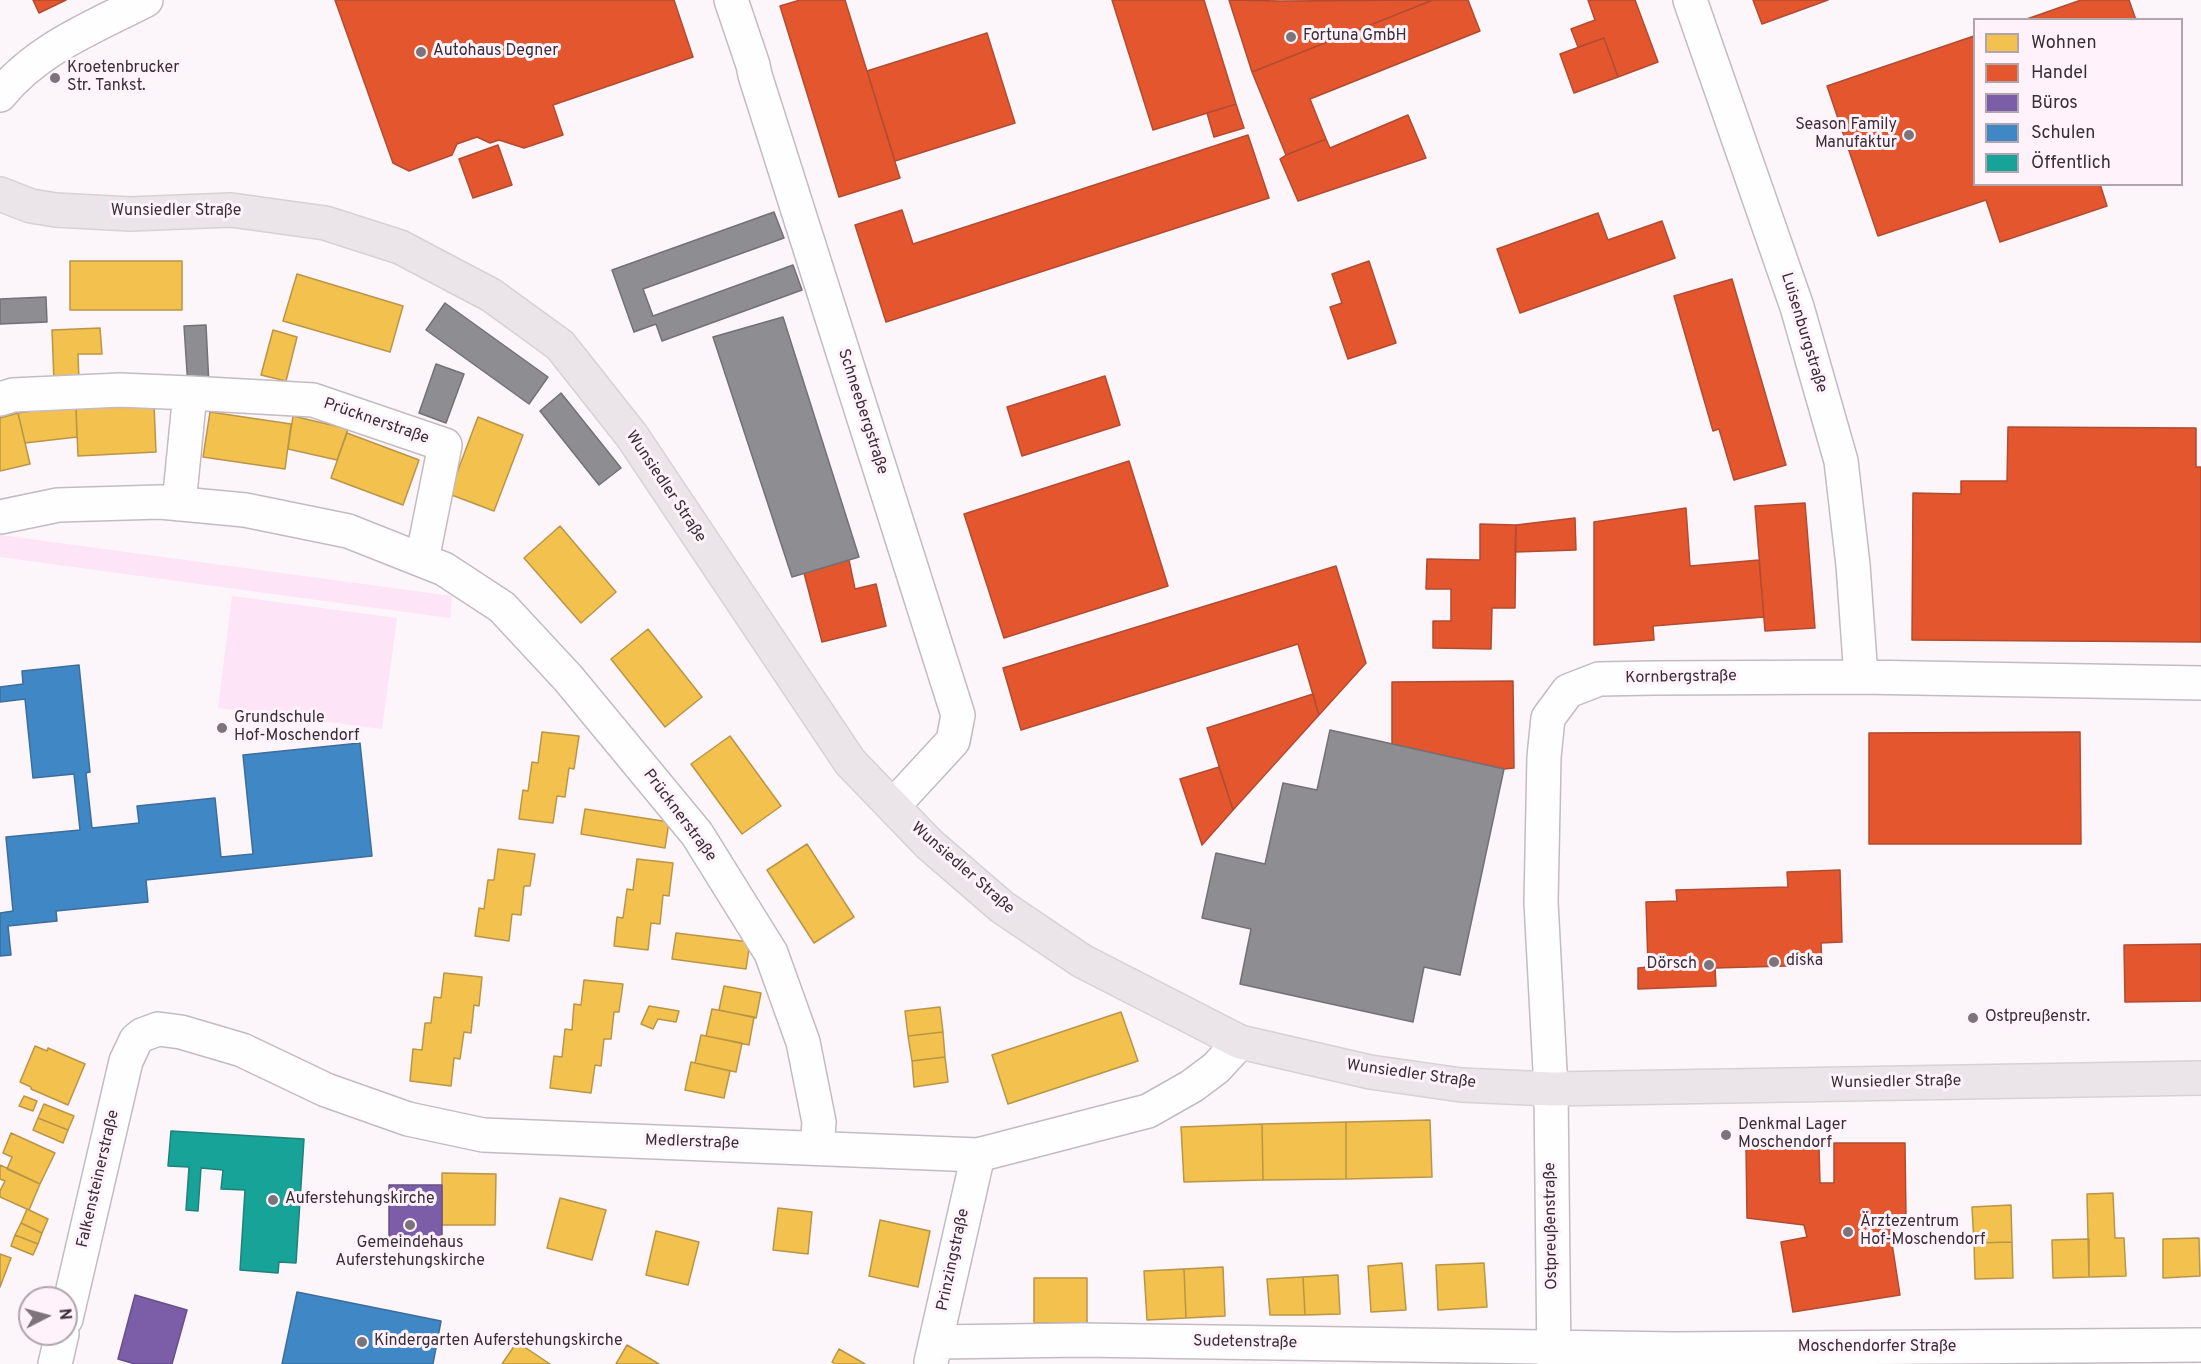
<!DOCTYPE html>
<html>
<head>
<meta charset="utf-8">
<style>
	body { margin:0 }
	#map { position:relative; width:2201px; height:1364px; overflow:hidden; background:#fcf5fa; font-family:Overpass,sans-serif }
	canvas { display:block }
	.legend { position:absolute; left:1973px; top:18px; width:210px; height:168px; box-sizing:border-box; background:#fff2fb; border:2px solid #b0a4ad; margin:0; padding:8px 10px; list-style:none; font-size:18px; color:#392e37 }
	.legend li { display:flex; align-items:center; gap:12px; height:30px }
	.legend b { width:30px; border:2px solid #b0a4ad }
	.north { position:absolute; left:18px; top:1286px; width:60px; height:60px; box-sizing:border-box; background:#fff2fb; border:2px solid #b0a4ad; border-radius:50%; rotate:84deg; font-size:16px; font-weight:700; line-height:24px; text-align:center; color:#392e37 }
	.north::after { content:''; display:block; margin:auto; width:21px; height:27px; background:#7d747b; clip-path:polygon(50% 0,100% 100%,50% 72%,0 100%) }
</style>
</head>
<body>
<div id="map">
<canvas width="2201" height="1364"></canvas>
<ul class="legend">
<li><b style="height:16px;background:#f2c14e"></b>Wohnen</li>
<li><b style="height:16px;background:#e4572e"></b>Handel</li>
<li><b style="height:16px;background:#7b5ea7"></b>Büros</li>
<li><b style="height:16px;background:#3f88c5"></b>Schulen</li>
<li><b style="height:16px;background:#17a398"></b>Öffentlich</li>
</ul>
<div class="north">N</div>
</div>
<script>
const ctx = document.querySelector('canvas').getContext('2d');
ctx.lineJoin = 'round';
function fillPath(path, color) { ctx.fillStyle = color; ctx.fill(path, 'evenodd'); }
function trace(path, color, width, dash) { ctx.strokeStyle = color; ctx.lineWidth = width; ctx.lineCap = dash ? 'butt' : 'round'; ctx.setLineDash(dash || []); ctx.stroke(path); }
function label(font, color, halo, rows, align = 'center') {
  ctx.font = font + ' Overpass,sans-serif'; ctx.lineWidth = 6; ctx.setLineDash([]); ctx.textBaseline = 'middle'; ctx.strokeStyle = halo; ctx.fillStyle = color; for (const [text, x, y, turn = 0] of rows) {
    ctx.save(); ctx.translate(x, y); ctx.rotate((+turn || 0) * Math.PI / 180); ctx.textAlign = isNaN(turn) ? turn : align; if (halo) ctx.strokeText(text, 0, 0); ctx.fillText(text, 0, 0); ctx.restore();
  }
}
const green = new Path2D(`
	M0,535L452,596L450,618L0,557Z
	M232,596L397,618L382,729L218,708Z`);
const homes = new Path2D(`
	M70,261H182V310H70Z
	M297,274L403,306L390,352L283,321Z
	M100,328L102,354H78L79,381L54,382L52,330Z
	M273,330L297,337L286,381L261,375Z
	M81,403L76,408L77,437L25,443L18,413Z
	M154,404L156,452L78,456L76,408Z
	M210,412L291,424L285,469L203,457Z
	M18,413L30,464L0,471V418Z
	M293,416L348,429L337,460L288,449Z
	M478,417L523,435L494,511L449,494Z
	M347,433L419,460L403,505L331,478Z
	M560,526L616,592L581,623L524,558Z
	M648,629L702,697L665,727L611,659Z
	M542,732L579,736L574,769L569,768L565,797L557,796L553,823L519,819L523,790L528,791L532,762L538,763Z
	M730,736L781,806L742,834L691,764Z
	M585,809L669,822L665,848L581,834Z
	M807,844L854,917L814,943L767,870Z
	M498,849L535,854L530,886H524L521,915L512,914L509,941L475,936L479,908L484,909L488,880H494Z
	M637,859L673,863L669,896L663,895L660,924L651,923L648,950L614,946L617,917L623,918L627,889L633,890Z
	M676,933L750,942L746,969L672,959Z
	M444,973L482,977L479,1006L474,1005L471,1033L464,1032L460,1059L454,1058L451,1086L410,1081L413,1049L422,1050L425,1023H431L434,997L441,998Z
	M584,980L623,984L619,1012H614L611,1039H604L601,1066L595,1065L591,1093L550,1088L554,1056L562,1057L565,1029L572,1030L574,1004L581,1005Z
	M724,986L761,993L756,1018L719,1010Z
	M649,1006L679,1011L676,1022L658,1019L653,1029L641,1024Z
	M940,1007L943,1032L908,1036L905,1011Z
	M712,1009L754,1017L749,1045L706,1036Z
	M1121,1012L1138,1061L1008,1104L992,1055Z
	M943,1032L945,1057L912,1061L908,1036Z
	M701,1035L742,1043L736,1072L695,1063Z
	M35,1046L47,1051L48,1048L85,1064L68,1105L31,1089V1087L20,1082Z
	M945,1057L948,1082L914,1087L912,1061Z
	M691,1062L730,1071L724,1098L685,1090Z
	M24,1096L37,1101L33,1111L19,1106Z
	M44,1104L74,1116L68,1130L38,1118Z
	M38,1118L68,1130L63,1143L33,1130Z
	M1430,1120L1432,1177L1346,1179V1122Z
	M1346,1122V1179L1263,1180L1262,1124Z
	M1262,1124L1263,1180L1184,1182L1181,1127Z
	M11,1133L55,1153L40,1184L7,1169L12,1157L3,1153Z
	M0,1165L40,1184L29,1210L0,1197V1191L5,1181L0,1179Z
	M442,1173L496,1174L495,1225H442Z
	M2113,1193L2115,1238H2124L2126,1276L2089,1277L2087,1194Z
	M560,1198L606,1210L592,1260L547,1248Z
	M2011,1205L2012,1242L1974,1243L1972,1207Z
	M778,1208L812,1212L808,1254L773,1250Z
	M27,1209L48,1219L42,1233L21,1223Z
	M880,1220L930,1231L918,1287L869,1276Z
	M21,1223L42,1233L38,1244L15,1235Z
	M656,1231L699,1242L688,1285L646,1275Z
	M15,1235L38,1244L33,1255L11,1246Z
	M2199,1238L2200,1276L2163,1278V1239Z
	M2089,1239V1277L2053,1278L2052,1240Z
	M2012,1242L2013,1278L1975,1279L1974,1243Z
	M0,1254L11,1258L0,1287Z
	M1402,1263L1406,1310L1371,1312L1368,1266Z
	M1484,1263L1487,1307L1438,1310L1436,1265Z
	M1223,1267L1225,1316L1186,1318L1184,1269Z
	M1184,1269L1186,1318L1147,1320L1144,1271Z
	M1338,1275L1340,1314L1305,1315L1303,1277Z
	M1303,1277L1305,1315H1270L1267,1279Z
	M1034,1278H1087V1323H1034Z
	M517,1342L550,1364H502Z
	M627,1345L659,1364H616Z
	M839,1349L865,1364H835L832,1362Z`);
const shops = new Path2D(`
	M33,0H66L39,13Z
	M335,0H674L693,57L553,105L563,135L524,148L499,140L490,143L477,137L457,144L452,155L409,171L393,163Z
	M800,0H845L900,178L839,197L780,6Z
	M1112,0H1204L1236,104L1153,130Z
	M1229,0L1280,1L1433,0L1252,72Z
	M1433,0H1468L1480,31L1310,99L1326,139L1286,155L1252,72Z
	M1588,0H1635L1658,62L1618,77L1604,38L1578,47L1571,29L1595,20Z
	M1753,0H1828L1762,24Z
	M2081,0H2129L2136,20H2024Z
	M987,33L1015,123L895,161L867,71Z
	M1974,36V184H2100L2107,206L2000,242L1986,200L1878,236L1827,86Z
	M1604,38L1618,77L1574,93L1560,54Z
	M1236,104L1244,128L1214,137L1207,113Z
	M1408,115L1426,158L1298,201L1280,159L1286,155L1326,139L1330,148Z
	M1248,135L1269,198L886,322L855,225L902,210L913,244Z
	M498,145L512,185L473,198L459,159Z
	M1598,213L1608,240L1662,221L1675,258L1520,313L1497,249Z
	M1369,261L1396,343L1348,359L1330,307L1342,303L1332,274Z
	M1732,279L1786,465L1734,480L1719,429L1713,431L1674,296Z
	M1105,376L1120,425L1022,456L1007,407Z
	M2008,427L2196,428V467H2201V642L1912,640L1913,493L1961,494V481H2007Z
	M1129,461L1168,586L1004,638L964,514Z
	M1805,503L1815,628L1765,631L1755,506Z
	M1686,508L1690,566L1759,560L1764,617L1653,626L1654,640L1594,645V522Z
	M1575,518L1576,550L1515,552L1516,525Z
	M1480,524L1516,525L1515,608H1492L1491,649L1433,648V621H1451V589H1426L1427,559L1480,560Z
	M849,560L855,589L876,584L886,626L822,642L804,573Z
	M1336,566L1366,663L1319,715L1298,644L1021,730L1003,668Z
	M1513,681L1514,768L1504,769L1392,744V682Z
	M1313,694L1319,715L1233,810L1207,728Z
	M2080,732L2081,844H1869V733Z
	M1219,767L1233,810L1202,845L1180,779Z
	M1840,870L1842,942L1821,943L1822,965L1715,968L1716,986L1638,989V968L1648,967L1646,902L1677,901L1676,890L1788,887L1787,872Z
	M2201,944V1001L2125,1002L2124,945Z
	M1834,1143H1905L1906,1218L1865,1219L1866,1227L1889,1224L1900,1295L1793,1312L1781,1242L1807,1237L1804,1225L1747,1218L1746,1148L1819,1147L1820,1183H1834Z`);
const offices = new Path2D(`
	M389,1185H442V1243H389Z
	M135,1295L187,1310L172,1364H135L118,1359Z`);
const schools = new Path2D(`
	M79,665L90,772L86,773L92,828L139,823L137,806L215,798L221,857L253,854L243,755L360,743L372,856L146,880L148,902L56,911L57,921L8,926L11,955L0,956V913L13,911L6,837L80,830L74,774L33,778L25,699L0,702V687L23,684L22,671Z
	M297,1292L441,1321L433,1364H282Z`);
const public = new Path2D(`
	M171,1131L304,1139L296,1263L279,1262L278,1273L240,1270L245,1190L221,1189L223,1170L201,1168L198,1211L186,1210L189,1167L168,1166Z`);
const industry = new Path2D(`
	M774,212L784,238L643,289L653,316L793,265L802,290L662,341L656,324L634,332L612,270Z
	M46,297L47,322L0,324V299Z
	M445,303L548,377L529,404L426,330Z
	M783,317L859,557L792,577L713,337Z
	M206,325L209,386L188,387L184,326Z
	M436,364L464,374L446,423L419,413Z
	M561,393L621,468L599,485L540,411Z
	M1330,730L1504,769L1460,975L1424,967L1413,1022L1240,984L1251,929L1202,918L1216,853L1265,864L1283,783L1317,790Z`);
const minor = new Path2D(`
	M731,0L753,65L755,75L958,715L953,741L893,806
	M1690,0L1797,307L1841,461L1853,565L1861,677
	M0,95C38,48 94,27 146,0
	M190,393L313,400L445,445L422,560
	M0,399L13,395L120,390L190,393L179,504
	M0,517L58,505L160,502L245,510L348,531L444,569L502,607L568,678L697,834L771,953L803,1042L819,1122L817,1148
	M66,1319L126,1061L136,1040L142,1035L158,1029L181,1032L242,1050L326,1090L408,1119L483,1135L978,1155L1148,1111L1192,1086L1216,1068L1240,1042
	M936,1342L1082,1340L1674,1349L2201,1345
	M931,1362L978,1155
	M55,1364L62,1334
	M1554,1364L1551,1089L1541,902L1544,757L1548,718L1568,691L1599,679L1654,678L1861,677L2201,683`);
const major = new Path2D(`
	M0,194L31,206L56,210L130,214L231,210L325,223L400,247L491,295L560,345L632,436L850,762L929,844L1002,907L1082,961L1240,1042L1370,1072L1461,1085L1551,1089L2201,1078`);
const markers = [
	[1291,37,6,"#7d747b"],
	[421,52,6,"#7d747b"],
	[55,78,6,"#7d747b"],
	[1909,135,6,"#7d747b"],
	[222,728,6,"#7d747b"],
	[1774,962,6,"#7d747b"],
	[1709,965,6,"#7d747b"],
	[1973,1018,6,"#7d747b"],
	[1726,1135,6,"#7d747b"],
	[273,1200,6,"#7d747b"],
	[410,1225,6,"#7d747b"],
	[1848,1232,6,"#7d747b"],
	[362,1342,6,"#7d747b"]
];
const poiNames = [
	["Fortuna GmbH",1303,37],
	["Autohaus Degner",433,52],
	["Kroetenbrucker",67,69],
	["Str. Tankst.",67,87],
	["Season Family",1897,126,"right"],
	["Manufaktur",1897,144,"right"],
	["Grundschule",234,719],
	["Hof-Moschendorf",234,737],
	["diska",1786,962],
	["Dörsch",1697,965,"right"],
	["Ostpreußenstr.",1985,1018],
	["Denkmal Lager",1738,1126],
	["Moschendorf",1738,1144],
	["Auferstehungskirche",285,1200],
	["Ärztezentrum",1860,1223],
	["Hof-Moschendorf",1860,1241],
	["Gemeindehaus",410,1244,"center"],
	["Auferstehungskirche",410,1262,"center"],
	["Kindergarten Auferstehungskirche",374,1342]
];
const streetNames = [
	["Wunsiedler Straße",176,212],
	["Luisenburgstraße",1803,333,73],
	["Schneebergstraße",862,412,72],
	["Prücknerstraße",376,422,19],
	["Wunsiedler Straße",665,487,56],
	["Kornbergstraße",1681,678,-1],
	["Prücknerstraße",679,816,53],
	["Wunsiedler Straße",962,869,41],
	["Wunsiedler Straße",1411,1075,8],
	["Wunsiedler Straße",1896,1083,-1],
	["Medlerstraße",692,1143,2],
	["Falkensteinerstraße",99,1179,-77],
	["Ostpreußenstraße",1552,1226,-91],
	["Prinzingstraße",954,1260,-78],
	["Sudetenstraße",1245,1343,1],
	["Moschendorfer Straße",1877,1348]
];
fillPath(green, '#fde4f7');
fillPath(homes, '#f2c14e');
trace(homes, '#ba9547', 1.5);
fillPath(shops, '#e4572e');
trace(shops, '#b14b31', 1.5);
fillPath(offices, '#7b5ea7');
trace(offices, '#675085', 1.5);
fillPath(schools, '#3f88c5');
trace(schools, '#3d6d9a', 1.5);
fillPath(public, '#17a398');
trace(public, '#21807b', 1.5);
fillPath(industry, '#8d8d92');
trace(industry, '#747077', 1.5);
trace(minor, '#c3bbc1', 36);
trace(major, '#d7d1d5', 36);
trace(minor, '#fffefe', 33);
trace(major, '#ebe5ea', 33);
for (const [x, y, r, color] of markers) { const dot = new Path2D(); dot.arc(x, y, r, 0, 2 * Math.PI); ctx.fillStyle = color; ctx.fill(dot); trace(dot, '#fff2fb', 2); }
label('16px', '#392e37', '#fff2fb', poiNames, 'left');
label('16px', '#392e37', '#fff2fb', streetNames);
</script>
</body>
</html>
